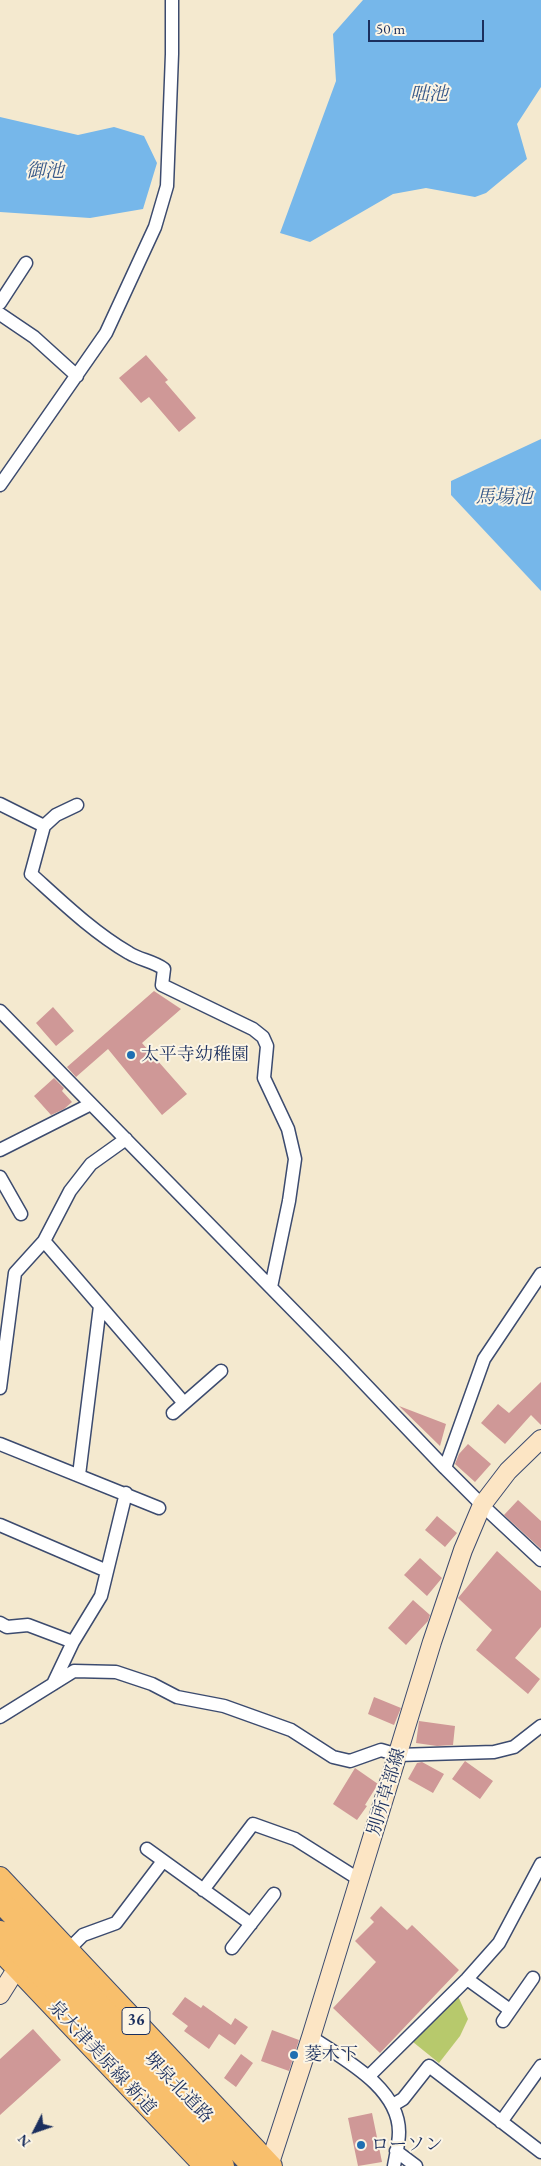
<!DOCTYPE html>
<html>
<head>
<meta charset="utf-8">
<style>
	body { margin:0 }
	#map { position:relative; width:541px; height:2166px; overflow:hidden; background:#f4e9cf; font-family:"EB Garamond",serif }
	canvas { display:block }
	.north { position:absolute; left:10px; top:2106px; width:50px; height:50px; -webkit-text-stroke:4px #fcf5e5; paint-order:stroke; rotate:229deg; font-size:14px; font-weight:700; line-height:20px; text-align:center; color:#1b2f5e }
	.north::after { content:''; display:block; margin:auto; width:18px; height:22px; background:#1b2f5e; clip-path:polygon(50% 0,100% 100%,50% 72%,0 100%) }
	.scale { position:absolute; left:368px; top:20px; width:116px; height:22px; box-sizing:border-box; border:2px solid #1b2f5e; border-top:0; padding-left:6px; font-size:15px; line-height:18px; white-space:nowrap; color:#1b2f5e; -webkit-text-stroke:4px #fcf5e5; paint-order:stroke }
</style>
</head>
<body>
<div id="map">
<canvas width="541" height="2166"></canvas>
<div class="north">N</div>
<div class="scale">50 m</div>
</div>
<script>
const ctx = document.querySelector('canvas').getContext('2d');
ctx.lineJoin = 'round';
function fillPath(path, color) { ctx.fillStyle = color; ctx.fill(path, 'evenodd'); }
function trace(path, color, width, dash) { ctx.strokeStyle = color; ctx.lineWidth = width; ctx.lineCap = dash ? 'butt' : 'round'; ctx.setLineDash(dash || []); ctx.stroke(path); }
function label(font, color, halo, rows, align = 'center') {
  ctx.font = font + ' "EB Garamond","Noto Serif JP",serif'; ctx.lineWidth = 4; ctx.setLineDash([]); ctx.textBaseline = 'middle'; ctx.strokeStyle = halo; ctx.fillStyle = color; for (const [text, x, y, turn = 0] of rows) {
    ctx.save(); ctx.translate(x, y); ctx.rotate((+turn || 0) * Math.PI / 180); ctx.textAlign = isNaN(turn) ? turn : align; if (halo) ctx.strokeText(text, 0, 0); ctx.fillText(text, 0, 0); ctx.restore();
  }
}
const green = new Path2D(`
	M458,1996L468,2019L460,2036L439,2063L413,2042Z`);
const water = new Path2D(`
	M363,0H541V87L517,124L527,159L486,193L475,197L426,188L393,194L310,242L280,233L336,81L333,34Z
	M0,117L78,135L114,127L144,136L157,163L143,209L90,218L0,212Z
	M541,439V591L451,495V481Z`);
const building = new Path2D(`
	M146,355L168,380L165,382L196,418L179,432L149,397L141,403L119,378Z
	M154,991L181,1009L142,1043L187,1094L162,1115L108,1049L76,1077L67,1067Z
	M53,1007L74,1031L56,1046L36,1023Z
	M54,1078L64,1088L62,1091L72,1102L64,1109L51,1115L34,1096Z
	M541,1382V1425L531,1415L505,1444L481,1423L498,1404L509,1413Z
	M399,1406L446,1424L440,1446Z
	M468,1444L491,1464L475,1482L455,1464L459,1454Z
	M518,1500L541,1521V1549L504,1515Z
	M437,1516L457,1533L445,1547L425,1530Z
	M497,1551L541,1591V1627L515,1658L540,1679L528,1694L476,1650L492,1630L458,1598Z
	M420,1558L442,1578L427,1596L404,1575Z
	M413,1600L430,1615L428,1621L406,1645L388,1628Z
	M374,1697L401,1708L394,1725L368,1714Z
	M419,1721L455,1726L453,1745L437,1746L416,1743Z
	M465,1761L493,1781L480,1799L452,1779Z
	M422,1762L444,1774L433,1793L408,1779L417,1763Z
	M355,1768L378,1784L365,1805L367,1806L357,1820L333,1804Z
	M381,1906L407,1930L412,1925L459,1970L380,2053L333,2008L376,1962L355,1941L374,1922L370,1918Z
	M185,1997L201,2008L203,2005L231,2025L235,2018L248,2027L235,2045L219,2034L209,2049L184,2031L188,2026L172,2014Z
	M33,2029L61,2060L0,2115V2059Z
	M272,2030L299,2040L289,2071L261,2061Z
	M241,2054L253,2063L236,2087L224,2078Z
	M372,2113L382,2162L358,2166L348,2118Z`);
const street = new Path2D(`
	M0,303L26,263
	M0,314L34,337L77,376
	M0,485L106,333L155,227L167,186L172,54V0
	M0,804L44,826
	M77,805L56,815L44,826L31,874C62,902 93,932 129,953C140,960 153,961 164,969L162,985L253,1029L263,1037L267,1046L264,1078L288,1129L295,1159L289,1201L271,1287
	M0,1011L342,1360L445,1468L482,1505L541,1560
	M0,1150L91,1104
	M0,1177L21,1214
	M44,1241L184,1403
	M0,1388L15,1273L44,1241L70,1191L91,1164L126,1139
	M173,1413L221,1371
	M0,1444L159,1508
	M445,1468L484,1359L541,1274
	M79,1475L100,1306
	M0,1525L107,1571
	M0,1623L7,1627L28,1625L73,1642
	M53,1684L73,1642L101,1596L126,1493
	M0,1717L74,1671L116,1672L152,1684L177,1697L224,1706L291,1730L333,1757L350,1761L381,1750L398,1755L494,1752L514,1747L541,1726
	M147,1849L251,1924
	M203,1890L253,1824L295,1839L360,1880
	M232,1948L274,1894
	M69,1949L83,1935L116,1923L163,1861
	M467,1979L510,2010
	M503,2021L533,1978
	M311,2037C343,2059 399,2087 399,2132C399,2143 396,2155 394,2166
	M369,2076L467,1979L499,1943L541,1864
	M393,2105L403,2099L429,2066L541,2152
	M501,2122L541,2066
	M396,2151L416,2166`);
const secondary = new Path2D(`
	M0,1995L17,1968
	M269,2166L311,2037L432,1642L463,1550L482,1505L508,1471L541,1439`);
const primary = new Path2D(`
	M0,1877L272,2166
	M0,1951L204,2166`);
const highway = new Path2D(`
	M0,1901L253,2166
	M0,1932L223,2166`);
const markers = [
	[131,1055,5,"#1f6fb2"],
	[294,2055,5,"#1f6fb2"],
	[361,2145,5,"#1f6fb2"]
];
const shields = [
	[136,2021,28]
];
const shieldNames = [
	["36",136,2021]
];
const poiNames = [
	["太平寺幼稚園",141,1055],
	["菱木下",304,2055],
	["ローソン",371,2145]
];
const streetNames = [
	["別所草部線",387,1792,-73],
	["泉大津美原線 新道",102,2058,47],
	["堺泉北道路",178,2088,46]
];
const waterNames = [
	["咄池",429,95],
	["御池",45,172],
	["馬場池",504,498]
];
fillPath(green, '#b7c96c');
fillPath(water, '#76b7ea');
fillPath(building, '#cf9897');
trace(street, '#3c4b6f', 15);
trace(secondary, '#3c4b6f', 20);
trace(primary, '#3c4b6f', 22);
trace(highway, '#3c4b6f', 25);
trace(street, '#fff', 12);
trace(secondary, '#fce5c4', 18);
trace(primary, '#f8bf6c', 20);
trace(highway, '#f8bf6c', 22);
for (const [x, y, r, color] of markers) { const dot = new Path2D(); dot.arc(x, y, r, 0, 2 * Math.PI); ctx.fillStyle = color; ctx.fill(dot); trace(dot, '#fcf5e5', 2); }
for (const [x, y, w] of shields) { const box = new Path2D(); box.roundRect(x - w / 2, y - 13.5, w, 27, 4); ctx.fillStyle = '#fcf5e5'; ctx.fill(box); trace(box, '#1b2f5e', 1); }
label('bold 16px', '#1b2f5e', null, shieldNames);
label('18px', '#1b2f5e', '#fcf5e5', poiNames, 'left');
label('18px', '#1b2f5e', '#fcf5e5', streetNames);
label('italic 19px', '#365888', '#fcf5e5', waterNames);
</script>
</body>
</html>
